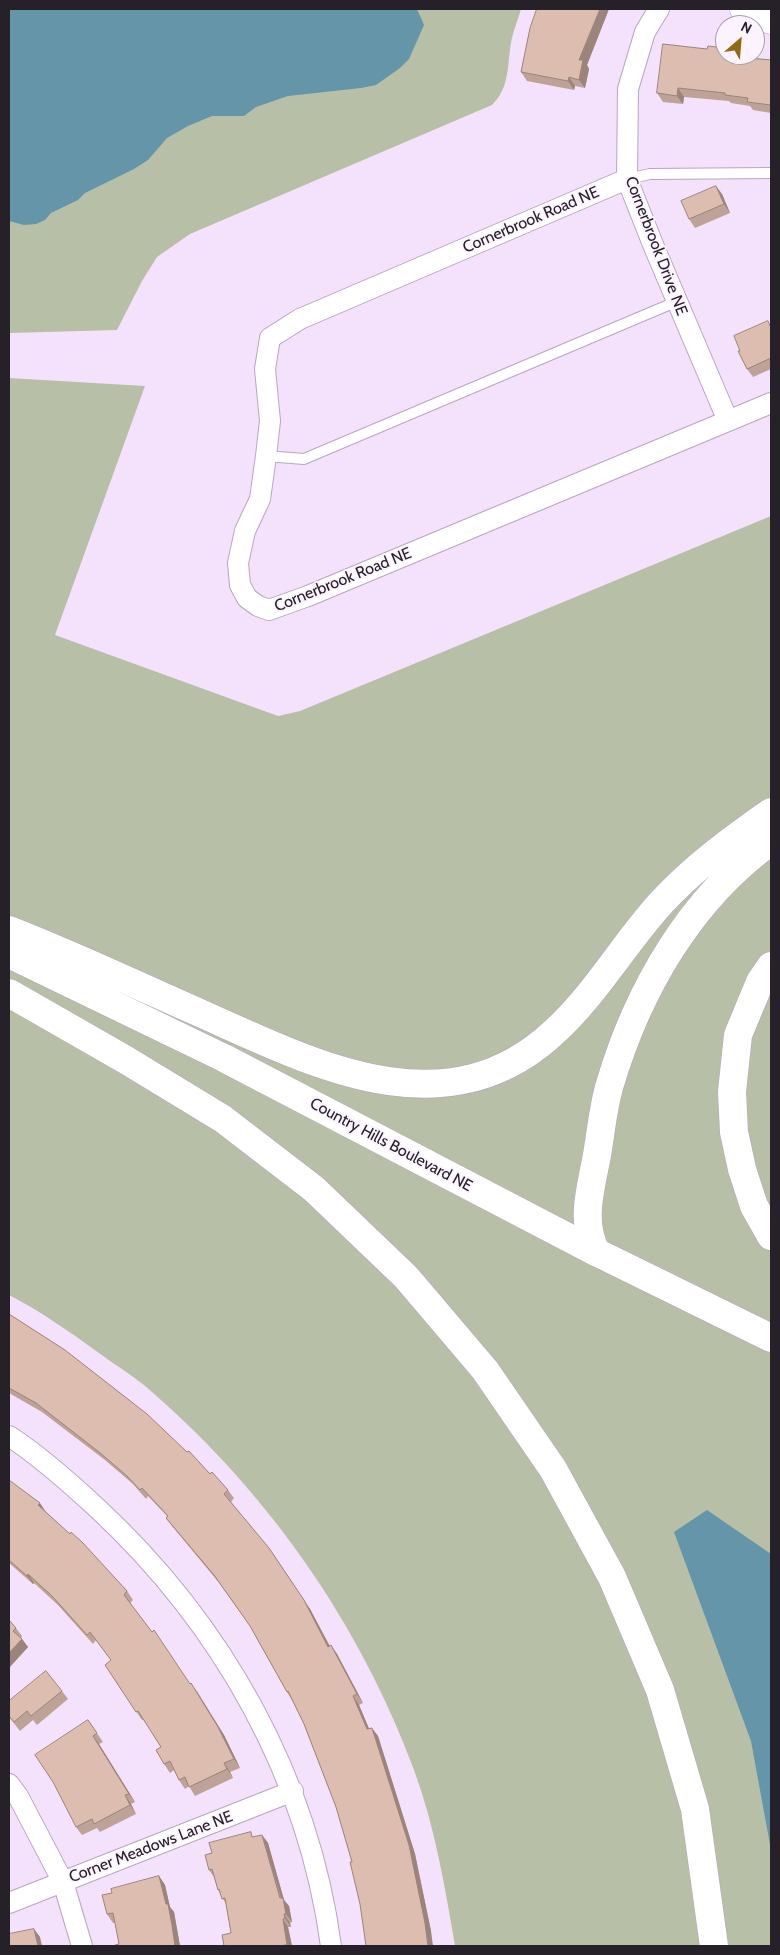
<!DOCTYPE html>
<html>
<head>
<meta charset="utf-8">
<style>
	body { margin:0 }
	#map { position:relative; width:780px; height:1955px; overflow:hidden; background:#f4e2fc; font-family:Cabin,sans-serif }
	canvas { display:block }
	.frame { position:absolute; inset:0; border:10px solid #262029; pointer-events:none }
	.north { position:absolute; left:715px; top:15px; width:50px; height:50px; box-sizing:border-box; background:#fbf3fe; border:1px solid #a69fa9; border-radius:50%; rotate:27deg; font-size:14px; font-weight:700; line-height:20px; text-align:center; color:#262029 }
	.north::after { content:''; display:block; margin:auto; width:18px; height:22px; background:#926a13; clip-path:polygon(50% 0,100% 100%,50% 72%,0 100%) }
</style>
</head>
<body>
<div id="map">
<canvas width="780" height="1955"></canvas>
<div class="frame"></div>
<div class="north">N</div>
</div>
<script>
const ctx = document.querySelector('canvas').getContext('2d');
ctx.lineJoin = 'round';
function fillPath(path, color) { ctx.fillStyle = color; ctx.fill(path, 'evenodd'); }
function trace(path, color, width, dash) { ctx.strokeStyle = color; ctx.lineWidth = width; ctx.lineCap = dash ? 'butt' : 'round'; ctx.setLineDash(dash || []); ctx.stroke(path); }
function label(font, color, halo, rows, align = 'center') {
  ctx.font = font + ' Cabin,sans-serif'; ctx.lineWidth = 4; ctx.setLineDash([]); ctx.textBaseline = 'middle'; ctx.strokeStyle = halo; ctx.fillStyle = color; for (const [text, x, y, turn = 0] of rows) {
    ctx.save(); ctx.translate(x, y); ctx.rotate((+turn || 0) * Math.PI / 180); ctx.textAlign = isNaN(turn) ? turn : align; if (halo) ctx.strokeText(text, 0, 0); ctx.fillText(text, 0, 0); ctx.restore();
  }
}
const green = new Path2D(`
	M9,9H521C518,20 513,31 511,43C507,67 510,87 492,105L190,234L157,257L142,281L117,330L9,333Z
	M9,378L145,386L55,635L278,716L300,711L771,516V1946H455C445,1887 435,1827 414,1770C360,1624 269,1494 152,1392C136,1377 116,1366 99,1353C70,1332 40,1311 9,1295Z`);
const water = new Path2D(`
	M9,9H417L424,25L409,59L400,68L376,85L361,88L288,96L256,107L244,116H212L188,126L167,138L148,160L134,169L85,193L78,200L51,213L45,220L36,224L24,225L9,221Z
	M707,1510L771,1554V1850L751,1741L674,1532Z`);
const lane = new Path2D(`
	M627,179L650,174L771,173
	M266,456L304,459L678,301`);
const street = new Path2D(`
	M659,9L645,32L628,89L627,179L654,247L728,421
	M627,179L300,319L270,338L265,369L270,421L266,456L260,499L245,531L238,563L240,585L247,598L258,606L269,610L308,596L771,403
	M9,1436C40,1456 69,1482 97,1508C222,1624 308,1776 331,1946
	M9,1784L18,1796L63,1882L82,1946
	M9,1903L293,1791`);
const secondary = new Path2D(`
	M744,9L771,20
	M9,954L224,1058L596,1252L771,1338`);
const highway = new Path2D(`
	M9,930C74,955 136,985 200,1013C312,1063 445,1133 553,1033C595,995 623,945 660,904C693,868 731,840 771,812
	M771,966L760,982L738,1035L732,1092L734,1132L742,1169L754,1206L771,1236
	M9,993L126,1060L223,1119L314,1189L406,1277L485,1370L553,1469L612,1577L660,1690L695,1809L714,1946
	M596,1252C580,1221 591,1188 597,1155C601,1132 603,1107 610,1084C638,990 690,899 771,841`);
const wall = new Path2D(`
	M537,9H609L587,65L589,69L585,88L575,86L574,90L527,81L521,72Z
	M725,55L771,60V113L753,110L750,106L731,103L729,101L684,97L683,104L663,102L657,93Z
	M722,194L730,213L695,228L689,219Z
	M771,325V369L753,377L747,369L740,351Z
	M9,1314L187,1452L228,1490L234,1498L231,1502L310,1609L330,1646L337,1654L363,1703L359,1705L369,1729L378,1736L415,1854L431,1931L360,1904L352,1862L336,1807L304,1724L292,1700L287,1692L250,1626L220,1584L172,1526L166,1518L167,1516L148,1496L146,1499L133,1484L105,1460L42,1412L9,1393Z
	M9,1480L46,1512L127,1591L133,1600L130,1603L190,1684L197,1691L224,1735L240,1768L230,1772L233,1778L195,1796L189,1786L185,1789L179,1780L174,1770L170,1773L164,1764L161,1747L144,1719L142,1720L105,1665L111,1660L96,1640L93,1644L58,1605L34,1583L33,1584L9,1563Z
	M9,1620L16,1628L22,1636L21,1638L28,1647L9,1668Z
	M62,1691L68,1699L37,1725L33,1720L20,1731L9,1717V1701Z
	M88,1720L103,1742L99,1744L135,1802L131,1804L136,1814L100,1832L97,1828L82,1835L76,1827Z
	M262,1835L268,1843L284,1900L289,1906L292,1922L290,1923L291,1927H288L292,1946H224L231,1933L226,1904L218,1890L214,1877L209,1870L212,1853L254,1837Z
	M159,1876L165,1885L170,1907L174,1912L180,1946H115L119,1944L115,1923H113L107,1914L112,1893Z`);
const shadedWall = new Path2D(`
	M600,9H609L587,65L589,69L585,88L579,80V60Z
	M569,77L575,86L574,90L568,81Z
	M678,88L684,97L683,104L677,96Z
	M716,186L722,194L730,213L724,204Z
	M40,1503L46,1512L38,1505Z
	M269,1548L310,1609L334,1655L328,1647Z
	M28,1574L34,1583L33,1584L27,1576Z
	M22,1639L28,1647L9,1668V1653Z
	M331,1645L337,1654L363,1703L357,1694Z
	M191,1683L224,1735L240,1768L234,1759Z
	M353,1696L359,1705L373,1738L367,1729Z
	M372,1728L378,1736L415,1854L431,1931L433,1946H428Z
	M93,1736L99,1744L135,1802L129,1794Z
	M224,1763L230,1772L233,1778L227,1769Z
	M125,1795L131,1804L136,1814L130,1805Z
	M262,1835L268,1843L284,1900L289,1906L292,1922L286,1914Z
	M159,1876L165,1885L170,1907L174,1912L180,1946H175Z
	M284,1914L290,1923L291,1927L285,1918Z
	M283,1919L288,1927L292,1946H289L287,1945Z
	M34,1929L40,1937L42,1946H38Z`);
const building = new Path2D(`
	M537,9H600L579,60H583L579,80L569,77L568,81L521,72L530,28Z
	M663,44L707,49L708,46L725,48V55H749V58L771,60V105L747,102L748,98L725,95V93L678,88L677,96L657,93Z
	M716,186L724,204L689,219L681,201Z
	M768,321L771,328V358L747,369L738,351H740L734,336Z
	M9,1314L65,1350L147,1414L187,1452L189,1451L210,1474L212,1472L228,1490L224,1494L269,1548L304,1600L328,1647L331,1645L357,1694L353,1696L367,1729L372,1728L409,1845L425,1923L428,1946H366L360,1904L350,1862H352L336,1807L304,1724L288,1691L287,1692L250,1626L214,1575L166,1518L168,1516L142,1488L140,1490L127,1476L99,1452L36,1403L9,1388Z
	M9,1480L40,1503L38,1505L70,1534L71,1532L83,1543L127,1591L124,1595L152,1632L154,1630L190,1684L191,1683L218,1727L234,1759L224,1763L227,1769L189,1787L185,1777L179,1780L170,1761L164,1764L156,1750L161,1747L138,1711L136,1712L105,1665L111,1660L90,1632L87,1635L52,1596L28,1574L27,1576L9,1560Z
	M9,1620L16,1628L13,1631L22,1639L9,1653Z
	M46,1671L62,1691L31,1716L27,1711L14,1722L9,1716V1701Z
	M88,1720L97,1733L93,1736L129,1794L125,1795L130,1805L94,1824L92,1819L76,1827L53,1782L35,1755Z
	M251,1832L252,1837L262,1835L280,1898H283L286,1914H284L285,1918L283,1919L287,1945H284V1946H224L222,1935L231,1933L225,1898L222,1899L219,1889L218,1890L212,1869L209,1870L205,1855L212,1853L209,1843Z
	M159,1876L166,1904H168L172,1925L175,1946H115V1945L119,1944L113,1913L107,1914L102,1895L112,1893L111,1889Z
	M34,1929L38,1946H9V1934Z`);
const streetNames = [
	["Cornerbrook Road NE",531,220,-23],
	["Cornerbrook Drive NE",656,246,69],
	["Cornerbrook Road NE",343,580,-22],
	["Country Hills Boulevard NE",391,1145,28],
	["Corner Meadows Lane NE",151,1847,-21]
];
fillPath(green, '#b7bfa6');
fillPath(water, '#6495a8');
trace(lane, '#b7a6bf', 12);
trace(street, '#b7a6bf', 22);
trace(secondary, '#b7a6bf', 29);
trace(highway, '#b7a6bf', 29);
trace(lane, '#fff', 10);
trace(street, '#fff', 20);
trace(secondary, '#fff', 28);
trace(highway, '#fff', 28);
fillPath(wall, '#bda397');
fillPath(shadedWall, '#9a847b');
fillPath(building, '#dcbdb0');
trace(building, '#9a847b', 1);
label('16px', '#262029', '#fbf3fe', streetNames);
</script>
</body>
</html>
